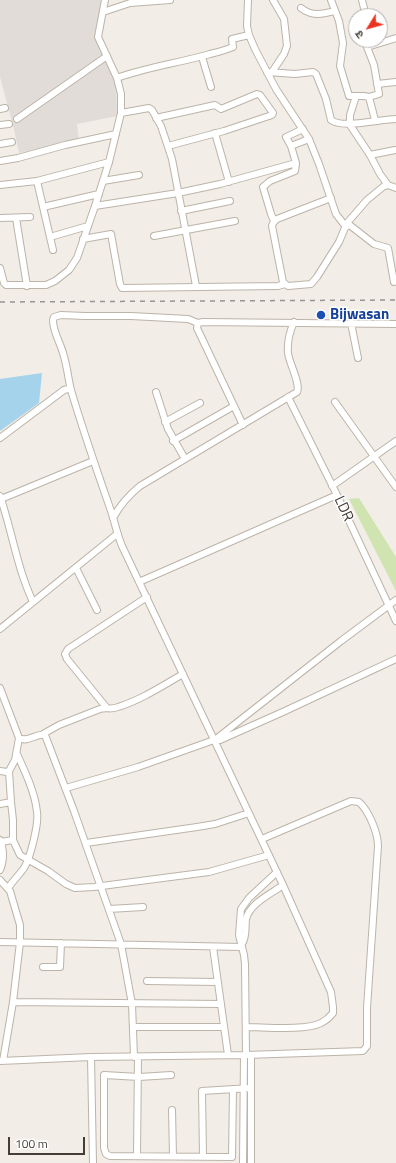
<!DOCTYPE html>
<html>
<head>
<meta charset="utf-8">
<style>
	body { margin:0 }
	#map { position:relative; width:396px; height:1163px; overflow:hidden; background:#f2ede6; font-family:"Titillium Web","Noto Sans Devanagari",sans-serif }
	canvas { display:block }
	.north { position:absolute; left:348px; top:8px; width:40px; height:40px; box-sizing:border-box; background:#fff; border:1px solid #b4b1af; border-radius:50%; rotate:233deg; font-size:11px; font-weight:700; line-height:16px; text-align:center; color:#443d36 }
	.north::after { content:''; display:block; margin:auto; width:14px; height:18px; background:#ec3322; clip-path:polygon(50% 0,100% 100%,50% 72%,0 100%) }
	.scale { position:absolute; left:8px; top:1137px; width:77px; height:18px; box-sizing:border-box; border:2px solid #443d36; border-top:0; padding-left:5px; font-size:12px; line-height:14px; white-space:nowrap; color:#443d36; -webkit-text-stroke:3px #fff; paint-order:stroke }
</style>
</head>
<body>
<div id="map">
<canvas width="396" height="1163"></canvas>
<div class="north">उ</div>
<div class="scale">100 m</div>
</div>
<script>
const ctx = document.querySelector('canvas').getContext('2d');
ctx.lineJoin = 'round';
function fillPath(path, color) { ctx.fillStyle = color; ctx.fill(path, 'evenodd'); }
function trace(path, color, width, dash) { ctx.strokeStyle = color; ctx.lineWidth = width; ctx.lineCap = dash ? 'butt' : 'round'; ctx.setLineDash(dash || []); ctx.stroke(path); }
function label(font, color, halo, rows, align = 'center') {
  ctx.font = font + ' "Titillium Web",sans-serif'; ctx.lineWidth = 3; ctx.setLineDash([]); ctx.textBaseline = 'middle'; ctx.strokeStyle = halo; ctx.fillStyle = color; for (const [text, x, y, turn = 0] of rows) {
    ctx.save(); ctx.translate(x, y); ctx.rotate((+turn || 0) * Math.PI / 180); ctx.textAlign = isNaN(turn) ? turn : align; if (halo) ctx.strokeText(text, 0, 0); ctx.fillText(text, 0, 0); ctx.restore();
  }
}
const industrial = new Path2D(`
	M0,0H104L94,36L105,56L116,83L117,116L77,124L79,140L19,153L13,125L0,77Z`);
const green = new Path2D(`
	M359,498L396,557V591L349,499Z`);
const water = new Path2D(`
	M42,373L39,403L0,431V379Z`);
const minor = new Path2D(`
	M248,0L247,26L249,35L255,49L276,89L309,139L319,164L336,214L346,227
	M331,0L339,21L343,43L340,66L349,96H356L350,115V125L370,155L380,174L388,185
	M362,0L366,16
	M301,8C312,17 323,14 335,11
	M103,12L130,3L170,0
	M202,57L211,87
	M267,72L295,74L313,72L316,74L326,99L331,120C342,129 381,119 396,119
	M272,72L284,54L287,46L284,19L273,0
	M117,78C147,67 179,63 210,54C218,52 226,50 233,47L232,39L249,35
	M377,84L396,82
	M356,96H364L369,97L375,120
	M369,97L379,94L374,65L367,47L396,38
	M0,109L5,108
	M121,113L149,108L152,110L161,126L172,159L196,286
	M156,118L215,105L221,109L257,94L260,95L273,113L272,115L224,131L168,146
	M17,119L107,56
	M0,125L9,124
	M215,133L229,182
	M0,144L12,142
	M291,146L286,137L303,129
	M370,155L395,150
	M0,161L18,158L65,145L116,134
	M37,181L53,250
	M103,181L139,175
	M0,185L37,181L109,162
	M331,198L277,219L273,223L272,226L283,282L288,286L311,284L317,277L339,242L347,223L367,200L384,186L388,185L396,188
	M95,206L178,193L220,184L296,163
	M43,207L99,194
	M181,211L230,201
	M0,218L30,217
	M16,218L27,286
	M274,221L271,214L263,187L270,181L295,171L296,163L291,146L309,139
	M347,223L374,244L388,248L394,282
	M154,236L235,221
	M50,237L88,226
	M83,239L111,234L120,284L122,288L278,286L285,284
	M0,268L4,283L6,285H46L55,281L69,270L77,258L95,206L109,162L121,113V94L117,78L98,37L105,0
	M351,323L358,358
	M71,390C68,378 67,365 63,353C60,342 53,332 53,320L54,317L61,315L85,316H131L188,319L198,323
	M156,392L168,429L185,459
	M288,397L337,495L396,621
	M335,402L396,487
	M165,422L200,403
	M243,425L197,328L198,323L203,322L396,324
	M0,438L64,390L68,389L71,390C83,431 97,471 111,511C115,523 117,534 122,546L283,885L331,992L333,1007V1013C330,1017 325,1021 321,1023C305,1031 265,1027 246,1027
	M173,441L234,406
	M332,486L396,441
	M0,496C12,531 17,568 33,602
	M1,499L93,461
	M113,518C120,505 129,495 140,486L297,392C301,384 289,363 288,353C287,342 290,331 294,322
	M76,568L97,610
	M139,582L337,495
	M0,629L117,534
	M0,688L19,738C28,743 36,733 45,735L74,811L121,944L132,1004L134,1057
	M106,707L67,659L65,654L68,649L147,597
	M43,734L59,725L100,709C106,707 112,710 118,707C141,700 162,686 183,674
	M216,739L341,641L396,600
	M0,771L7,772L9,771
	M66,788L138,767L214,740H220L285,711L396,659
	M0,804L11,802L9,771L15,760L19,738
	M0,840C4,849 4,861 0,870
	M13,840L20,855L48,871L66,884L75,888L94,887L209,872L269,855
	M1,842L13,840V820L11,802
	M86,843L197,827L215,824L249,813
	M0,880L10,891L20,925V942L13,1002L3,1061
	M8,888C13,881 19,875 24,868C30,859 39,824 37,812C35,792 25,772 17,754
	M109,909L143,907
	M0,942L242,947
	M242,944C247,936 245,928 246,919C250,903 271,894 283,885
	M213,947L228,1055
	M43,967H60L61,943
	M147,981L217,982
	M13,1002L221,1004
	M133,1027H224
	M246,1055L245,964L244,955L239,935L241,909L249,898L277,872
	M251,1055V1163
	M91,1057L93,1163
	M0,1061L91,1057L246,1055L363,1051L367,1046V1008L378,846C378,833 369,811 359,802L351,801L262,839
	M171,1075L139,1077L104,1075V1148L106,1154L110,1156L232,1157L233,1089
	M172,1110L173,1156
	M137,1156L138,1057
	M203,1156L202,1091L251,1088
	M243,1163L244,1055`);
const rail = new Path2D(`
	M0,302L396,300`);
const markers = [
	[321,315,5,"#1a4fb4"]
];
const transitNames = [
	["Bijwasan",330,315]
];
const streetNames = [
	["LDR",343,509,65]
];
fillPath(industrial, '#e1dcd7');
fillPath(green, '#d0e4b1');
fillPath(water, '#a5d3eb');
trace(minor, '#bcb4a9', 8);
trace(minor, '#fff', 6);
trace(rail, '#959595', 1.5, [5, 5]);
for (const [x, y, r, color] of markers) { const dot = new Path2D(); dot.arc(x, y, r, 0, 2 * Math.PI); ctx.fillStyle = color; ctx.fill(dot); trace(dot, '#fff', 1.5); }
label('bold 15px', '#164399', '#fff', transitNames, 'left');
label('15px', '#443d36', '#fff', streetNames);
</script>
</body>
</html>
